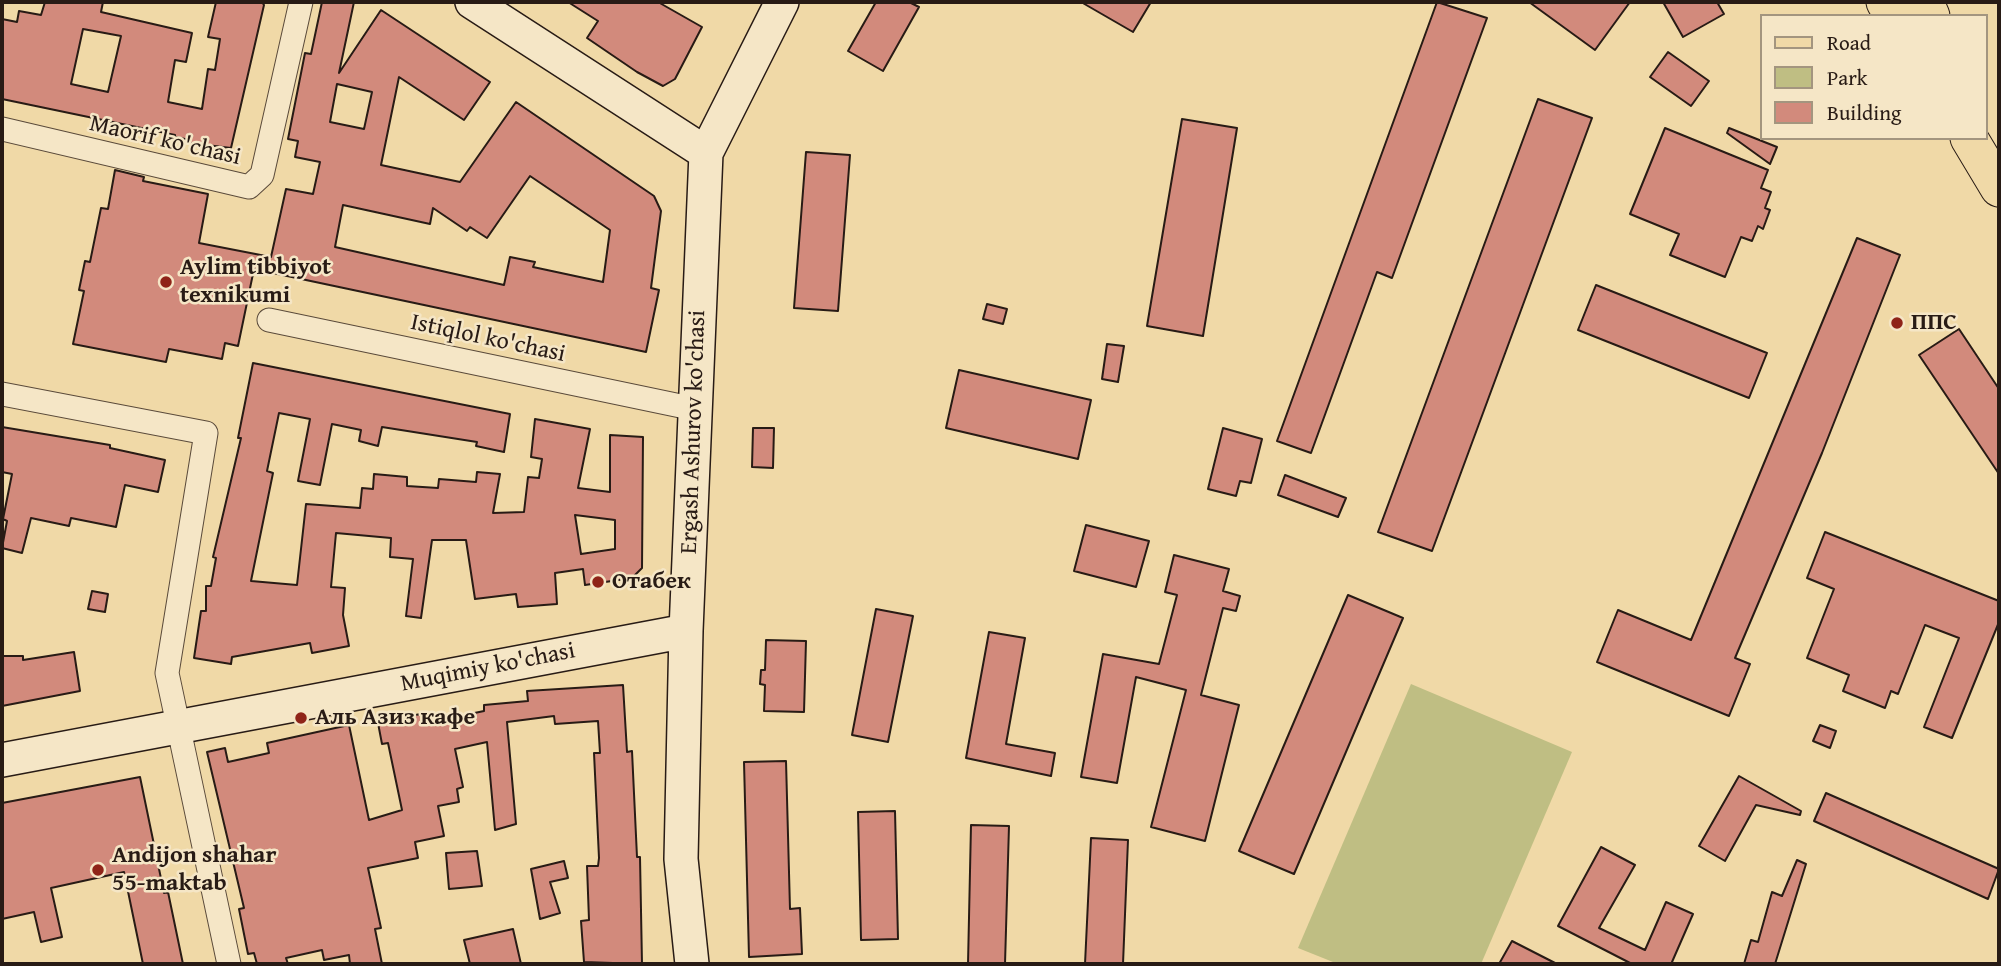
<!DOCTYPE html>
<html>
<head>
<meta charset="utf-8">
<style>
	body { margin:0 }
	#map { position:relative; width:2001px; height:966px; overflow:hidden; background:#f0d9a7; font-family:"Gentium Book Plus",serif }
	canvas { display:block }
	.frame { position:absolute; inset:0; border:4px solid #281b15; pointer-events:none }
	.legend { position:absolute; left:1760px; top:14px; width:228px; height:126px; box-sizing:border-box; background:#f5e6c6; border:2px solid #a3957f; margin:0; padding:9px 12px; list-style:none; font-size:21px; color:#281b15 }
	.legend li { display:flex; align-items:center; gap:14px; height:35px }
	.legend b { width:35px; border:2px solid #a3957f }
</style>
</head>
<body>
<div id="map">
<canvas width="2001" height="966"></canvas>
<div class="frame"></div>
<ul class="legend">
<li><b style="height:9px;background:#f0d9a7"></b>Road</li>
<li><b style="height:19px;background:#bfbe83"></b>Park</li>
<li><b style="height:19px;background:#d28a7c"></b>Building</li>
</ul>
</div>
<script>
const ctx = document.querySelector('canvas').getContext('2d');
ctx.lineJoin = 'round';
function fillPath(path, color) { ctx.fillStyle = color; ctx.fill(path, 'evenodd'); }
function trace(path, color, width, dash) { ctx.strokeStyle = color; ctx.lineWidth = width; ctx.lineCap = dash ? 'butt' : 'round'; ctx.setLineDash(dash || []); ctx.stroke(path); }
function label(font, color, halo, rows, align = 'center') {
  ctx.font = font + ' "Gentium Book Plus",serif'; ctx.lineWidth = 5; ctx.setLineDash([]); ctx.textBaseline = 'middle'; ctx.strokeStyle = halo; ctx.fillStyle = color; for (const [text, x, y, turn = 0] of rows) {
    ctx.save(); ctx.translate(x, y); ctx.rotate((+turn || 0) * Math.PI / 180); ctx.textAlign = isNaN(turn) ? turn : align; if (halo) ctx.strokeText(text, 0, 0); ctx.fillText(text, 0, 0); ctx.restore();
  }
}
const green = new Path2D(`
	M1411,684L1572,752L1481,964H1338L1298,948Z`);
const building = new Path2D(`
	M45,2H103L101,12L192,33L186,62L175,60L168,102L202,109L208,69L215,70L220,39L208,37L216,2H262L264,5L231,148L190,143V140L175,137V135L2,99V19L17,22L19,11L41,15ZM83,29L121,36L108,92L71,84Z
	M322,2H354L339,73L381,10L490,82L464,120L399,77L381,165L460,182L516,102L654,196L661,211L651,288L659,290L646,352L254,269L238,346L225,343L222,359L169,349L166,362L73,344L84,291L79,290L85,261L90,262L101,208L108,209L115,170L144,177L143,181L208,194L199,243L271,257L286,189L313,194L320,162L295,157L298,141L288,139L305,53L311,54ZM337,84L372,92L364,129L330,122ZM530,176L610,230L603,282L533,267L535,262L510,257L504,285L335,247L343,205L430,224L433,208L467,231L470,227L487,238Z
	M568,2H658L702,27L675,79L663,86L637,72L587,38L598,21Z
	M876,2H909L919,7L883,71L848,51Z
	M1081,2H1151L1133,32Z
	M1437,2L1487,18L1392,278L1377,272L1311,453L1277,441Z
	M1529,2H1630L1595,50Z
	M1663,2H1717L1724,14L1683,37Z
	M1668,52L1709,81L1691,106L1650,77Z
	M1538,99L1592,118L1432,551L1378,532Z
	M1182,119L1237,128L1203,336L1147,326Z
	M1665,128L1768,170L1761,188L1771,192L1765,208L1770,210L1763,229L1758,226L1752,241L1741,237L1725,277L1670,255L1679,234L1630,214Z
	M1729,128L1777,147L1770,164L1727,133Z
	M806,152L850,155L838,311L794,308Z
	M1857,238L1900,255L1822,453L1735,658L1750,664L1729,716L1597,662L1618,610L1691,640Z
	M1596,285L1767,353L1749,398L1578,330Z
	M987,304L1007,309L1003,324L983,319Z
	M1959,329L1999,389V474L1919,355Z
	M1107,344L1124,346L1118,382L1102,379Z
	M253,363L510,414L504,452L476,446L477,442L382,427L378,446L359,441L361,430L332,424L320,485L298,481L310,419L279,413L267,471L273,473L251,581L297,585L306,504L360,508L362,488L373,489L374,474L407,477V486L438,488L439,479L476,482L477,472L500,474L493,513L524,512L528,477L539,478L542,459L531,457L535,419L590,429L578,488L610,492V435L643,437L642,568L632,578L585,585L583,569L555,573L557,604L518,607L516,594L475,599L466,540H432L421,618L406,616L413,559L390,557L391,538L336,533L331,587L345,588L343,615L349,646L312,653L310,643L232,657L231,664L194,658L201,611H206V586H211L216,558L213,557L241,438H238ZM575,515L615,520V549L581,554Z
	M959,370L1091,400L1078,459L946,428Z
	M2,427L110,445V448L165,460L158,492L125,485L116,527L71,518L69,526L31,518L22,553L2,548L7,521L3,519L12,474L2,472Z
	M753,428H774L773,468L752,467Z
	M1223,428L1262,439L1251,483L1240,481L1236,496L1208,489Z
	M1285,475L1346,498L1338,517L1278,495Z
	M1086,525L1149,541L1136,587L1074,571Z
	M1825,532L1999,601V622L1952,738L1924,727L1959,638L1925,625L1898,694L1891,691L1885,708L1843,691L1849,675L1807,658L1834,589L1807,578Z
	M1174,555L1229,569L1223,591L1240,596L1236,611L1223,608L1201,695L1239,705L1205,841L1151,827L1186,690L1136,677L1117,783L1081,777L1103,654L1159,664L1177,595L1165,592Z
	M92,591L108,594L105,612L88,609Z
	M1348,595L1403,618L1294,874L1239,851Z
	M876,609L913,616L888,742L852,735Z
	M989,632L1025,638L1006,744L1055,753L1051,776L966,758Z
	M766,640L806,641L804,712L764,711L765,685L760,684L761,670H765Z
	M74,652L80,691L2,706V656H23V660Z
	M623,685L627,752L632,751L637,857H640L642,964L584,962L581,921L589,920L587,866H598L599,858L594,753H600L598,721L555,724L554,716L507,722L516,824L495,830L487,742L455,749L463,787L457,789L459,802L438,806L444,836L415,842L418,858L368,868L381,928L375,929L382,964H350L349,955L324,960L322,950L286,958L288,964H257L254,953L248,954L239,909L244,908L207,752L225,748L228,762L269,753L267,743L349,725L369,820L402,810L388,743L382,744L378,723L425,713L427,723L484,711V705L528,701L527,691Z
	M1820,725L1836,731L1830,748L1813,741Z
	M786,761L790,909L800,908L802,954L749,957L744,762Z
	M1739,776L1801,811L1800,815L1756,805L1725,861L1699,846Z
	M140,777L164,893L168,892L183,964H143L124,872L51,888L62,937L41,942L34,912L2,919V803Z
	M1826,793L1999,869L1988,899L1814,821Z
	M895,811L898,939L861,940L858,812Z
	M971,825L1009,826L1005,964H968Z
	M1091,838L1128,840L1123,964H1085Z
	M1601,847L1635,865L1599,928L1645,950L1666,902L1693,914L1672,962L1675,964H1632L1558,926Z
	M477,851L482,886L449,889L446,853Z
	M1797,860L1806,864L1775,964H1744L1751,940L1758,942L1772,892L1782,896Z
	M564,861L568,878L550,882L560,913L540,919L531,869Z
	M513,929L521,964H470L464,940Z
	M1512,941L1557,964H1499Z`);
const street = new Path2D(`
	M2,129L249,187L262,175L301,2
	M269,320L695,409
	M2,394L206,433L167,673L229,964`);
const secondary = new Path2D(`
	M472,2L706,153
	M2,760L686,631
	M692,964L681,859L686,631L706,153L782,2`);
const primary = new Path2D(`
	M1885,2L1893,16
	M1925,2L1931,16
	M1969,138L1999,188`);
const markers = [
	[166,282,7,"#8f2418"],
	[1897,323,7,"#8f2418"],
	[598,582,7,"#8f2418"],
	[301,718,7,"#8f2418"],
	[98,870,7,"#8f2418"]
];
const streetNames = [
	["Maorif ko'chasi",165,141,13],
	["Istiqlol ko'chasi",488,339,12],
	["Ergash Ashurov ko'chasi",694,432,-88],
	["Muqimiy ko'chasi",488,668,-11]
];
const poiNames = [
	["Aylim tibbiyot",180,268],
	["texnikumi",180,296],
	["ППС",1911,323],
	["Отабек",612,582],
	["Аль Азиз кафе",315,718],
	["Andijon shahar",112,856],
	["55-maktab",112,884]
];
fillPath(green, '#bfbe83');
fillPath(building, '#d28a7c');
trace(building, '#281b15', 2);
trace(street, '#5a4a3a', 25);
trace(secondary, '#281b15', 36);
trace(primary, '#281b15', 39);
trace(street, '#f5e6c6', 23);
trace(secondary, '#f5e6c6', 33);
trace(primary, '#f0d9a7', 37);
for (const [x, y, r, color] of markers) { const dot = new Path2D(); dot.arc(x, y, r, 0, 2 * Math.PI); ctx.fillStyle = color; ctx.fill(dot); trace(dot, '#f5e6c6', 2.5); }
label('24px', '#281b15', '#f5e6c6', streetNames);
label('bold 24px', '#281b15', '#f5e6c6', poiNames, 'left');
</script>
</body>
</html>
